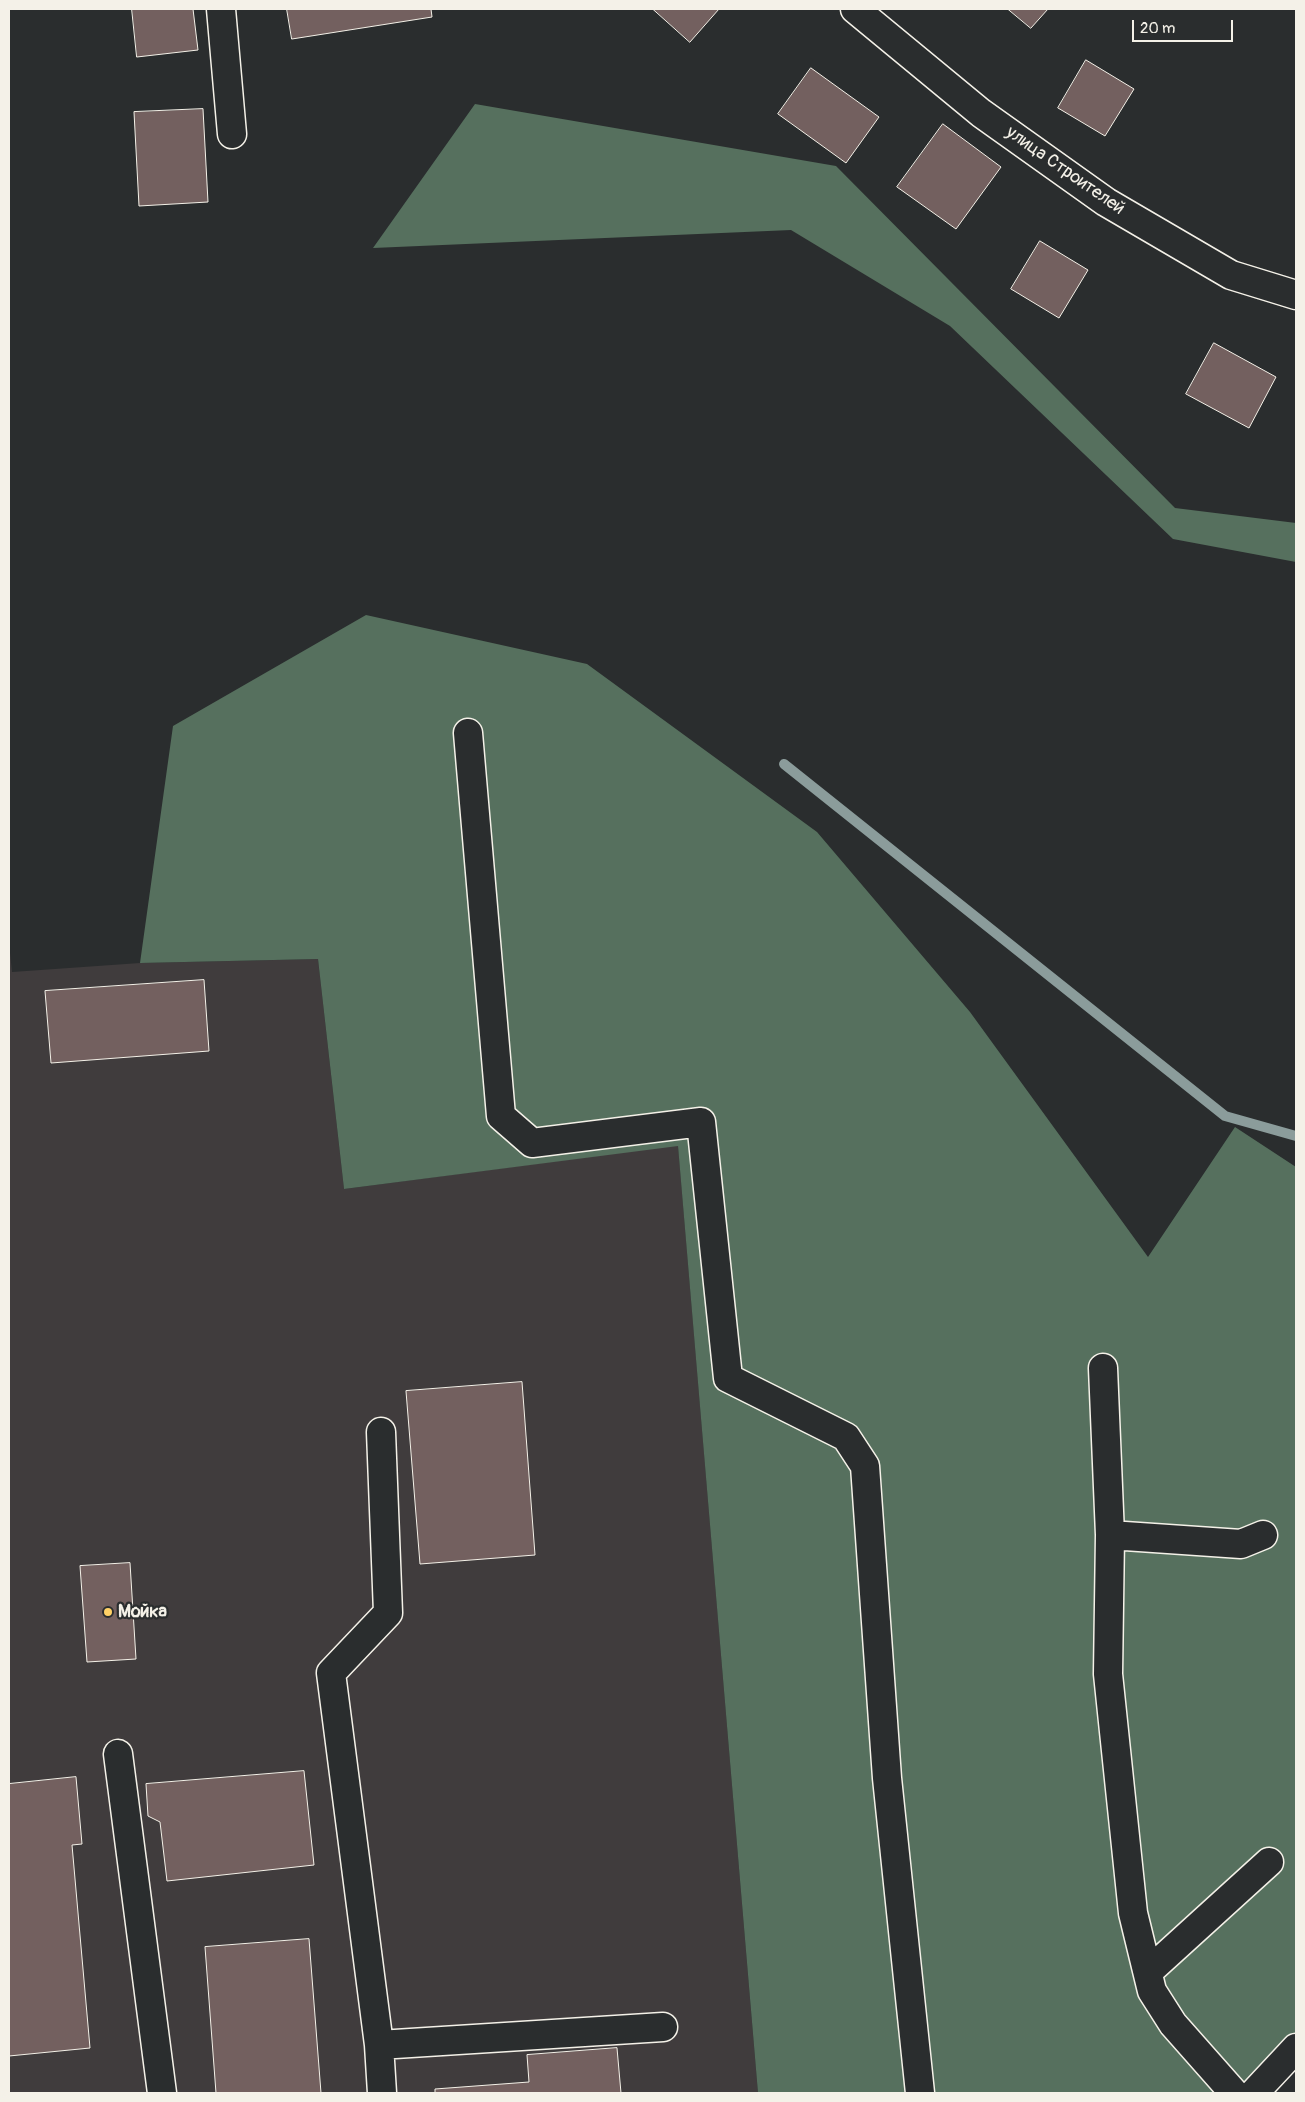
<!DOCTYPE html>
<html>
<head>
<meta charset="utf-8">
<style>
	body { margin:0 }
	#map { position:relative; width:1305px; height:2102px; overflow:hidden; background:#2a2d2e; font-family:Pangolin,sans-serif }
	canvas { display:block }
	.frame { position:absolute; inset:0; border:10px solid #f4f1e8; pointer-events:none }
	.scale { position:absolute; left:1132px; top:20px; width:101px; height:22px; box-sizing:border-box; border:2px solid #f4f1e8; border-top:0; padding-left:6px; font-size:15px; line-height:18px; white-space:nowrap; color:#f4f1e8; -webkit-text-stroke:4px #2a2d2e; paint-order:stroke }
</style>
</head>
<body>
<div id="map">
<canvas width="1305" height="2102"></canvas>
<div class="frame"></div>
<div class="scale">20 m</div>
</div>
<script>
const ctx = document.querySelector('canvas').getContext('2d');
ctx.lineJoin = 'round';
function fillPath(path, color) { ctx.fillStyle = color; ctx.fill(path, 'evenodd'); }
function trace(path, color, width, dash) { ctx.strokeStyle = color; ctx.lineWidth = width; ctx.lineCap = dash ? 'butt' : 'round'; ctx.setLineDash(dash || []); ctx.stroke(path); }
function label(font, color, halo, rows, align = 'center') {
  ctx.font = font + ' Pangolin,sans-serif'; ctx.lineWidth = 4.5; ctx.setLineDash([]); ctx.textBaseline = 'middle'; ctx.strokeStyle = halo; ctx.fillStyle = color; for (const [text, x, y, turn = 0] of rows) {
    ctx.save(); ctx.translate(x, y); ctx.rotate((+turn || 0) * Math.PI / 180); ctx.textAlign = isNaN(turn) ? turn : align; if (halo) ctx.strokeText(text, 0, 0); ctx.fillText(text, 0, 0); ctx.restore();
  }
}
const built = new Path2D(`
	M9,943L12,972L140,963L318,959L344,1189L678,1145L758,2093H9Z`);
const green = new Path2D(`
	M475,104L836,166L1175,508L1296,523V562L1173,539L950,326L791,230L373,248Z
	M366,615L587,664L817,832L970,1012L1148,1257L1235,1127L1296,1167V2047L1254,2093H758L678,1146L344,1189L318,959L140,963L173,726Z`);
const stream = new Path2D(`
	M784,764L1225,1116L1296,1136`);
const building = new Path2D(`
	M132,9H193L198,50L137,57Z
	M287,9H431L432,17L292,39Z
	M653,9H719L690,42Z
	M1008,9H1048L1031,28Z
	M1086,60L1134,89L1105,136L1058,108Z
	M811,68L879,117L846,163L778,114Z
	M203,109L208,202L139,206L134,112Z
	M943,124L1001,167L956,229L897,187Z
	M1040,241L1088,270L1059,318L1011,289Z
	M1214,343L1276,377L1249,428L1186,394Z
	M204,980L209,1051L51,1063L45,991Z
	M522,1382L535,1555L420,1564L406,1391Z
	M130,1563L136,1659L87,1662L80,1566Z
	M304,1771L314,1865L167,1881L160,1822L148,1816L146,1784Z
	M76,1777L82,1844L72,1845L90,2048L9,2056V1784Z
	M309,1939L321,2093H216L205,1947Z
	M617,2048L621,2093H435V2089L529,2082L527,2055Z`);
const minor = new Path2D(`
	M221,9L232,134
	M855,9L981,113L1106,202L1231,275L1296,295
	M468,733L501,1116L532,1143L701,1122L728,1378L846,1437L865,1466L887,1778L920,2093
	M1103,1368L1110,1535
	M381,1432L388,1613L331,1673L379,2045L382,2093
	M118,1754L162,2093
	M1148,1972L1269,1862
	M379,2045L663,2027
	M1234,2093L1173,2024L1152,1991L1133,1913L1108,1674L1110,1535L1241,1544L1263,1535
	M1254,2093L1296,2048`);
const markers = [
	[108,1612,5,"#ffd166"]
];
const streetNames = [
	["улица Строителей",1065,171,35]
];
const poiNames = [
	["Мойка",118,1612]
];
fillPath(built, '#403c3d');
fillPath(green, '#56705e');
trace(stream, '#8b9c9b', 10);
fillPath(building, '#73605f');
trace(building, '#f4f1e8', 1);
trace(minor, '#f4f1e8', 31);
trace(minor, '#2a2d2e', 28);
for (const [x, y, r, color] of markers) { const dot = new Path2D(); dot.arc(x, y, r, 0, 2 * Math.PI); ctx.fillStyle = color; ctx.fill(dot); trace(dot, '#2a2d2e', 2); }
label('18px', '#f4f1e8', '#2a2d2e', streetNames);
label('bold 18px', '#f4f1e8', '#2a2d2e', poiNames, 'left');
</script>
</body>
</html>
